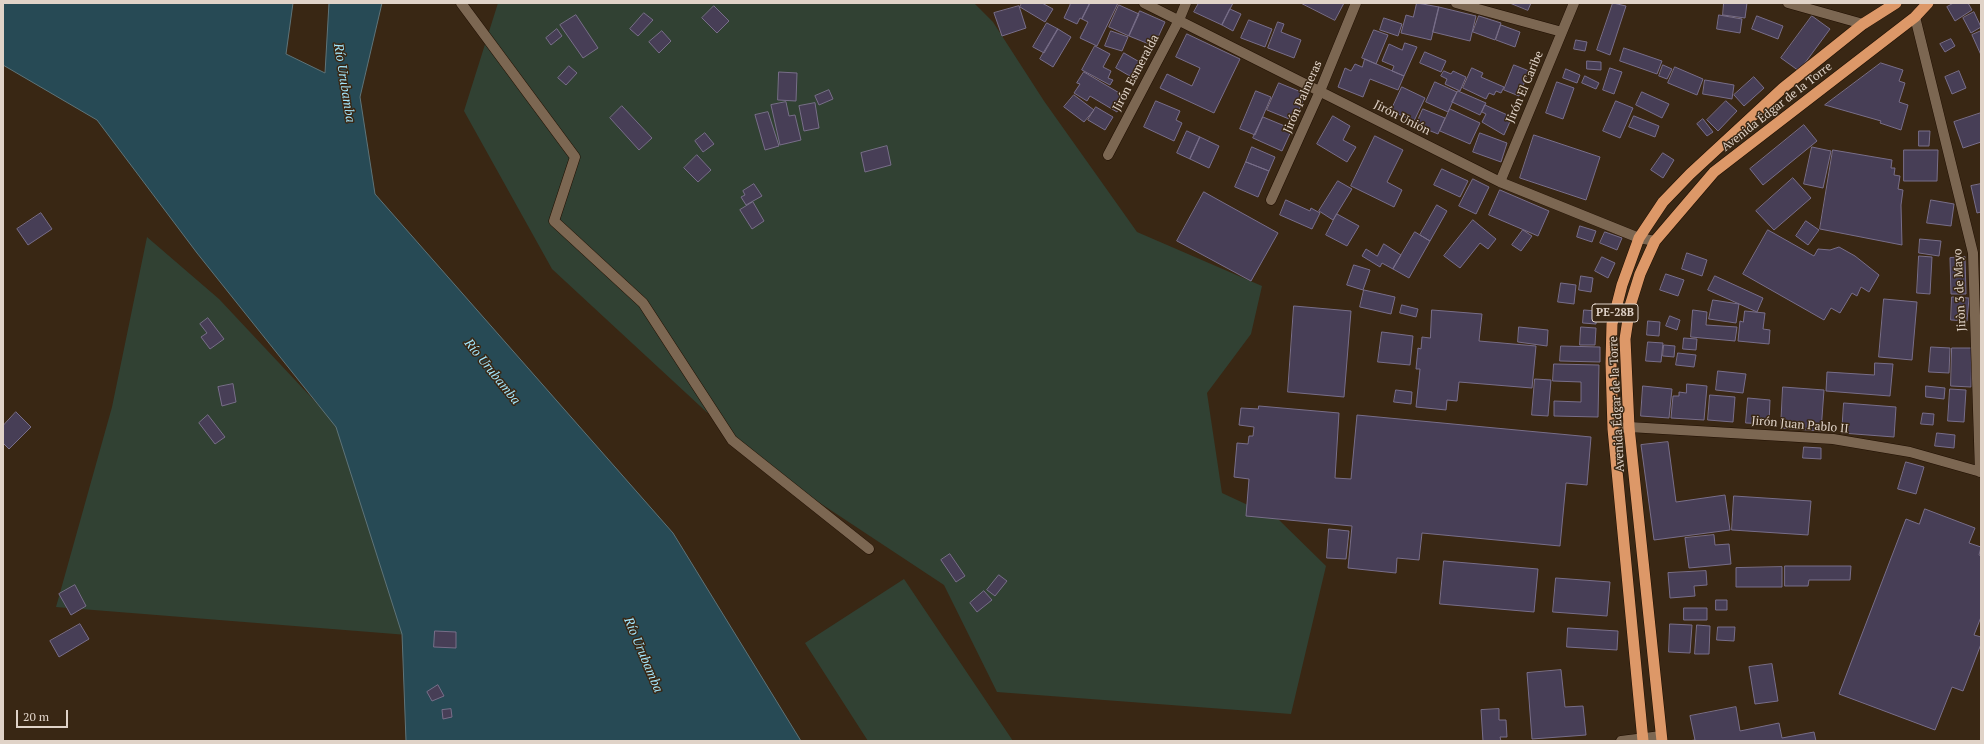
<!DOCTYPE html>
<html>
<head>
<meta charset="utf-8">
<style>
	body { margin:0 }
	#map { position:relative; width:1984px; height:744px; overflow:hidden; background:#392714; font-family:"PT Serif",serif }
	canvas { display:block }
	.frame { position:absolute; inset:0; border:4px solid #e0d3c8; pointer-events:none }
	.scale { position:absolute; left:16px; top:710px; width:52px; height:18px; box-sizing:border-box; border:2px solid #e0d3c8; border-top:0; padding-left:5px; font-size:12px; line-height:14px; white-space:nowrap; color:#e0d3c8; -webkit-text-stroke:3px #392714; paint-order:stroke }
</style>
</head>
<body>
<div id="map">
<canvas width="1984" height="744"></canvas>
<div class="frame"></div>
<div class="scale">20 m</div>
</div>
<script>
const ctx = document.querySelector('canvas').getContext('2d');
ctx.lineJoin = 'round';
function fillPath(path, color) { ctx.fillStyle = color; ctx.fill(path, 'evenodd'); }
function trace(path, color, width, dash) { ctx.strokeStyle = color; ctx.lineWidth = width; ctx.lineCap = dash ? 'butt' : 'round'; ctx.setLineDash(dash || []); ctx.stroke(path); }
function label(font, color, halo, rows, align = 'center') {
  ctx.font = font + ' "PT Serif",serif'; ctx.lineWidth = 3; ctx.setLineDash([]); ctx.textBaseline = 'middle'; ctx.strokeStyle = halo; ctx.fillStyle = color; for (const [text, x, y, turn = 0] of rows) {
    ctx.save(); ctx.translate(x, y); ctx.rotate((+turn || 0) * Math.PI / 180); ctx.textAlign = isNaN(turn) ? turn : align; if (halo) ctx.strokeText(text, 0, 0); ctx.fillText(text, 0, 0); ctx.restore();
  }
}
const green = new Path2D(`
	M498,3H974L993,22L1044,101L1137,232L1262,286L1251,334L1207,393L1222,493L1278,519L1326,566L1291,714L997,692L944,585L767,468L552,269L464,111Z
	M147,237L219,299L310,396L420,519L508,643L56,607L112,407Z
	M904,579L1013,741H868L805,643Z`);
const water = new Path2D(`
	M3,3H293L286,54L325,73L329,3H382L360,97L375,194L673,533L801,741H406L402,634L336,427L197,253L97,120L3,65Z`);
const building = new Path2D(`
	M1022,3H1042L1053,9L1045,22L1020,7Z
	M1069,3H1090L1082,19L1080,18L1077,24L1064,18L1070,5Z
	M1090,3H1118L1097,46L1080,38L1088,22L1082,19Z
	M1199,3H1233L1222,25L1194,12Z
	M1301,3H1344L1335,20Z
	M1417,3L1439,7L1431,40L1401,33L1406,15L1413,17Z
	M1510,3H1531L1528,10Z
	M1613,3L1626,6L1610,55L1597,50Z
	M1724,3H1747L1745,18L1723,15Z
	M1954,3H1968L1972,10L1955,21L1947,7Z
	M1119,5L1139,14L1129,36L1109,27Z
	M714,6L729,21L717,33L702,18Z
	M1019,6L1026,28L1002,36L994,13Z
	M1439,7L1476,16L1470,41L1433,32Z
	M1230,9L1241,14L1233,31L1222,25Z
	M1140,11L1165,22L1154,46L1129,36Z
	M1974,12L1981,27L1971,33L1963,18Z
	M644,13L653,20L638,36L630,29Z
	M576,15L598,48L583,58L560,25Z
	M1719,15L1742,19L1740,33L1717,29Z
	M1479,16L1501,23L1495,40L1473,32Z
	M1757,16L1783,26L1778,39L1752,29Z
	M1812,16L1830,29L1799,71L1781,58Z
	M1384,18L1402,24L1398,36L1380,30Z
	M1249,20L1272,29L1265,47L1241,38Z
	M1278,22L1284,24L1281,32L1301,40L1294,58L1268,48Z
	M1047,23L1058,29L1044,53L1033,47Z
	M1501,25L1520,32L1515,47L1496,40Z
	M557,29L562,36L551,45L546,38Z
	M1058,29L1071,37L1053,67L1040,59Z
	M1374,30L1388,35L1376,64L1362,58Z
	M662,31L671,41L659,53L649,42Z
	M1111,31L1128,37L1122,51L1105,46Z
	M1981,31V55L1972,35Z
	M1187,34L1240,59L1214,113L1160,88L1167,74L1192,86L1200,68L1176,57Z
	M1951,39L1955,46L1945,52L1940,44Z
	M1576,40L1587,42L1585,51L1574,49Z
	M1405,43L1417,47L1404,76L1392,71L1394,66L1382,61L1389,44L1402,50Z
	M1095,46L1110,54L1103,67L1111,71L1108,78L1113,80L1110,85L1082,70Z
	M1624,48L1662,61L1657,74L1620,61Z
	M1425,52L1446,61L1441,72L1420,63Z
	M1124,53L1143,64L1135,79L1116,68Z
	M1365,59L1404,76L1398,90L1370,79L1363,97L1338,87L1345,68L1351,71L1355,64L1362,67Z
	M1587,61L1601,62V70L1587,69Z
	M1881,63L1903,70L1899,81L1905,83L1899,102L1908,105L1901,130L1880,123L1881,121L1825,105Z
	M1514,65L1529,71L1519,96L1504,90Z
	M1663,65L1672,69L1667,79L1659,76Z
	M569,66L577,73L566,85L558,78Z
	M1675,67L1703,79L1697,95L1668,83Z
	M1472,68L1483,73L1481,77L1504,87L1501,93L1496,91L1494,95L1489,93L1486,99L1463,88Z
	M1610,68L1622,72L1614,94L1603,90Z
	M1566,69L1580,75L1577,83L1563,78Z
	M1444,71L1451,74L1453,71L1466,77L1460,91L1445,84L1447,79L1441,76Z
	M1959,71L1966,88L1952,94L1945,77Z
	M779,72L797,73L796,101L778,100Z
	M1084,72L1126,97L1117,112L1090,96L1087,101L1074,93L1080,84L1077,83Z
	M1585,76L1599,83L1596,89L1582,83Z
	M1754,77L1764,88L1744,106L1734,95Z
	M1705,80L1734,85L1732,99L1703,94Z
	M1435,82L1457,92L1448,112L1426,102Z
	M1557,82L1574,88L1563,119L1546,113Z
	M1279,83L1306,94L1294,121L1267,110Z
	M1402,87L1425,98L1414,121L1391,111Z
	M829,90L833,99L819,105L815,96Z
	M1256,91L1271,97L1255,135L1240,129Z
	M1458,91L1486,103L1480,115L1452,102Z
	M1642,92L1669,104L1662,118L1636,105Z
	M1074,95L1094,110L1084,122L1064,107Z
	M1156,101L1180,111L1176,120L1182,123L1174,141L1144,127Z
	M1616,101L1633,108L1620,138L1603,131Z
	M1726,101L1737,111L1718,131L1707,120Z
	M786,102L789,116L795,115L801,140L780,145L771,105Z
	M815,103L819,128L804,131L799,106Z
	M1485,105L1512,117L1504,135L1482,122L1486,114L1482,112Z
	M622,106L652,138L639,150L610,118Z
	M1096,107L1113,117L1105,130L1088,120Z
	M1423,109L1445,118L1438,134L1416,125Z
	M1450,109L1480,123L1470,144L1440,131Z
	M768,112L779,146L765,150L755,115Z
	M1981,113V142L1963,148L1954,122Z
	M1333,116L1350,126L1343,140L1356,147L1347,162L1317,144Z
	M1634,116L1659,126L1655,137L1629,127Z
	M1263,117L1292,129L1282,151L1253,138Z
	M1703,119L1713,132L1707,136L1697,124Z
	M1804,125L1817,141L1763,185L1750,169Z
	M1187,131L1200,137L1190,159L1177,153Z
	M1919,131H1930L1929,146H1919Z
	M705,133L714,144L703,152L695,141Z
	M1480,133L1507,143L1501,162L1473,152Z
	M1534,135L1600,157L1586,200L1520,178Z
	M1375,136L1403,150L1387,182L1402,190L1394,207L1351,186Z
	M1200,137L1219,146L1209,168L1190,159Z
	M887,146L891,165L865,172L861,153Z
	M1252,147L1275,157L1269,171L1246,162Z
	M1812,147L1831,151L1823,188L1804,184Z
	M1833,150L1892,160L1891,168H1895L1894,175L1900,176L1898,189L1903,190L1901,205L1902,245L1820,229Z
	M1904,150H1938L1937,181H1904Z
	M1663,153L1674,160L1663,178L1651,170Z
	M697,155L711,170L698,182L684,168Z
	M1246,162L1269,171L1258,197L1235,187Z
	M1442,169L1468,181L1460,197L1434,185Z
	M1793,178L1811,198L1774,230L1756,211Z
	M1473,179L1489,187L1476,214L1459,206Z
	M1338,181L1352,189L1333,220L1319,211Z
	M754,184L762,196L746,205L741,197L745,195L743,191Z
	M1981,184V212L1977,213L1971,186Z
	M1500,190L1549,211L1538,236L1489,215Z
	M1204,192L1278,233L1251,281L1177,241Z
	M1286,200L1310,211L1311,208L1320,213L1312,229L1280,215Z
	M1931,200L1954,204L1951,226L1927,223Z
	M753,202L764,221L752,229L740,210Z
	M1437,205L1447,211L1430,241L1420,235Z
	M41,213L52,229L28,245L17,229Z
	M1337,214L1359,226L1347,246L1326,235Z
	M1473,220L1496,239L1488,249L1480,243L1460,268L1444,256Z
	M1806,221L1819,230L1808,245L1796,236Z
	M1580,226L1596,231L1592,242L1577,237Z
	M1523,230L1532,236L1521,251L1512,245Z
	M1768,230L1814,256L1818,249L1830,250L1839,247L1855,256L1879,275L1869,292L1861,287L1857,296L1852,293L1840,313L1831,308L1824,320L1743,274Z
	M1415,232L1430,241L1409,278L1393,269Z
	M1605,232L1622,238L1617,250L1600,243Z
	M1920,239L1941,241L1939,256L1919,253Z
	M1384,244L1401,255L1393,269L1382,263L1380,267L1362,256L1366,249L1377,256Z
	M1687,253L1707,260L1702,276L1682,269Z
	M1919,256L1932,257L1930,294L1917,293Z
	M1602,257L1615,263L1608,278L1595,271Z
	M1965,257L1966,294H1951L1950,258Z
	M1354,265L1370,270L1363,290L1347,285Z
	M1666,274L1684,280L1678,296L1660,290Z
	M1581,276L1593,278L1591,292L1579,290Z
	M1715,276L1763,298L1757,312L1708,290Z
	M1561,283L1576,285L1574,304L1558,302Z
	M1364,290L1395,297L1391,314L1360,307Z
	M1952,297L1969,298L1967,321L1951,320Z
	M1884,299L1917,302L1912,360L1879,357Z
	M1713,300L1739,304L1736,323L1709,319Z
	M1402,305L1418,309L1416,317L1400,313Z
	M1294,306L1351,311L1344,397L1288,392Z
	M1432,310L1482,314L1479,341L1536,346L1532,388L1459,382L1457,401L1447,400L1446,410L1416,407L1420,369H1416L1418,348L1421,349L1422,337L1430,338Z
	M1584,310L1597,311L1596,324L1583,323Z
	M1693,310L1707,312L1706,325L1737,327L1735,341L1691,337Z
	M1745,311L1765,313L1763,329L1770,330L1769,344L1738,341L1740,321L1743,322Z
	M1670,316L1680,320L1677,330L1666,326Z
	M208,318L224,339L210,349L201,337L207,333L200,324Z
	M1648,321L1660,322L1659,336L1647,335Z
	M1519,327L1548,330L1547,346L1518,342Z
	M1581,327L1596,328L1595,345H1580Z
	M1382,332L1413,336L1410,365L1378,362Z
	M1684,338L1697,339L1696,350L1683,349Z
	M1648,342L1663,343L1661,362L1646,361Z
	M1664,345L1675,346L1674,357L1663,356Z
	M1561,346L1600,347V362L1560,361Z
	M1931,347L1950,348L1949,373L1929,372Z
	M1952,348H1972L1971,387L1951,386Z
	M1678,353L1696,355L1694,367L1676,365Z
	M1875,363L1893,364L1890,396L1826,391L1827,372L1874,375Z
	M1554,364L1599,365L1598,417L1554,416V401L1581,402V382L1553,381Z
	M1718,371L1746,374L1743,393L1716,390Z
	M1535,379L1551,380L1548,416L1532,415Z
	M233,384L236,402L222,406L218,387Z
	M1687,384L1707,386L1704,420L1671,418L1673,396H1679V392L1686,393Z
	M1643,386L1672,389L1669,418L1641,416Z
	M1926,386L1945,388L1944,399L1926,397Z
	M1783,387L1824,390L1821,431L1781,428Z
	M1950,389L1966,390L1964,422L1948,421Z
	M1396,390L1412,392L1411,404L1394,402Z
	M1710,395L1735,397L1733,422L1708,420Z
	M1748,398L1770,400L1769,424L1746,423Z
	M1844,403L1896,407L1894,437L1842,433Z
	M1259,406L1339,413L1335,478L1351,479L1357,415L1591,437L1587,485L1566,483L1560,546L1422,533L1419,560L1397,558L1396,573L1348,568L1352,526L1246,516L1249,479L1234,477L1237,443L1248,444L1249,436H1253L1254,427L1239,425L1241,408L1258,409Z
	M16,412L31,427L9,449L3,443V426Z
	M1923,413L1934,414L1933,425L1921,424Z
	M208,415L225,437L215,444L199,423Z
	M1937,433L1955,435L1954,448L1935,446Z
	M1668,442L1676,502L1725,495L1730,530L1654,540L1641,445Z
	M1804,447L1821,448V459L1803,458Z
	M1906,462L1924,467L1916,494L1898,489Z
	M1734,496L1811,501L1808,535L1732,530Z
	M1925,509L1975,528L1969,543L1981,547L1979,555L1981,556V617L1974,635L1981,637V644L1963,691L1952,687L1935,730L1839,694L1906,519L1919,524Z
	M1329,529L1349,531L1346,559L1327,558Z
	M1714,535L1715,545L1729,544L1731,564L1689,568L1685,538Z
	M950,554L965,576L956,582L941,560Z
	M1444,561L1538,569L1534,612L1440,604Z
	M1785,566H1851L1850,580H1809L1808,586H1785Z
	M1782,567V587H1736V568Z
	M1706,571L1707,585L1694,586L1695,596L1670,598L1668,573Z
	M999,575L1007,581L995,596L987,590Z
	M1556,578L1610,582L1607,616L1553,612Z
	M75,585L86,606L71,615L59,594Z
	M984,591L992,600L977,612L970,603Z
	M1716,600H1727V610H1716Z
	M1684,608H1707V620H1684Z
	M80,624L89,639L59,657L50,641Z
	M1670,624L1692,625L1690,653L1669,652Z
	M1697,625L1710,626L1709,654H1695Z
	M1718,627H1735L1734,641L1717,640Z
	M1568,628L1618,631L1617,650L1567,647Z
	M435,631L456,632V648L434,647Z
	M1772,664L1778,701L1755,704L1749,667Z
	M1561,670L1565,707L1583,706L1586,735L1532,739L1527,673Z
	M438,685L444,696L432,701L427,692Z
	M1736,707L1740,731L1779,723L1782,738L1814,732L1816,741H1688L1695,740L1690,716Z
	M451,709L452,717L443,719L442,710Z
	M1499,709V720H1506L1507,737H1500L1501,741H1483L1481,710Z`);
const minor = new Path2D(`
	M461,3L575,157L554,221L643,303L732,440L869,549
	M1144,3L1500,182L1639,238L1655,241
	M1456,3L1562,32
	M1788,3L1863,24
	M1915,17L1973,253L1980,472
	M1108,155L1179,20L1186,3
	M1500,182L1574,3
	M1271,200L1320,91L1356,3
	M1613,429L1629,427L1833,439L1910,452L1981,472
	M1621,741L1661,736`);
const trunk = new Path2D(`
	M1643,741L1613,429L1611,363L1612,324L1622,285L1639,238L1663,202L1690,174L1783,88L1863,24L1896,3
	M1662,741L1629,427L1625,339L1630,306L1640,274L1655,241L1714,172L1915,17L1928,3`);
const shields = [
	[1615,313,46]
];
const shieldNames = [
	["PE-28B",1615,313]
];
const streetNames = [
	["Jirón Esmeralda",1136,73,-62],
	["Jirón El Caribe",1525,87,-67],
	["Jirón Palmeras",1303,97,-66],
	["Avenida Édgar de la Torre",1777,107,-38],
	["Jirón Unión",1402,118,27],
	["Jiròn 3 de Mayo",1960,290,-93],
	["Avenida Édgar de la Torre",1617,404,-93],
	["Jirón Juan Pablo II",1800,425,5]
];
const waterNames = [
	["Río Urubamba",344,83,81],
	["Río Urubamba",492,372,51],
	["Río Urubamba",643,655,67]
];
fillPath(green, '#314133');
fillPath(water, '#274a55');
trace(water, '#5e7378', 1);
fillPath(building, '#473e56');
trace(building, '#786e89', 1);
trace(minor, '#200f00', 11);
trace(trunk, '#200f00', 12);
trace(minor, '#7c6752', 10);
trace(trunk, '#dd9868', 11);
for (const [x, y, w] of shields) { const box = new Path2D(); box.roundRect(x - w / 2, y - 9, w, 18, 3); ctx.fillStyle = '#392714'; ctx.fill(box); trace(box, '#e0d3c8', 1); }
label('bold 11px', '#e0d3c8', null, shieldNames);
label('12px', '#e0d3c8', '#392714', streetNames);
label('italic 13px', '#a4e7fe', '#392714', waterNames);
</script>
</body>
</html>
